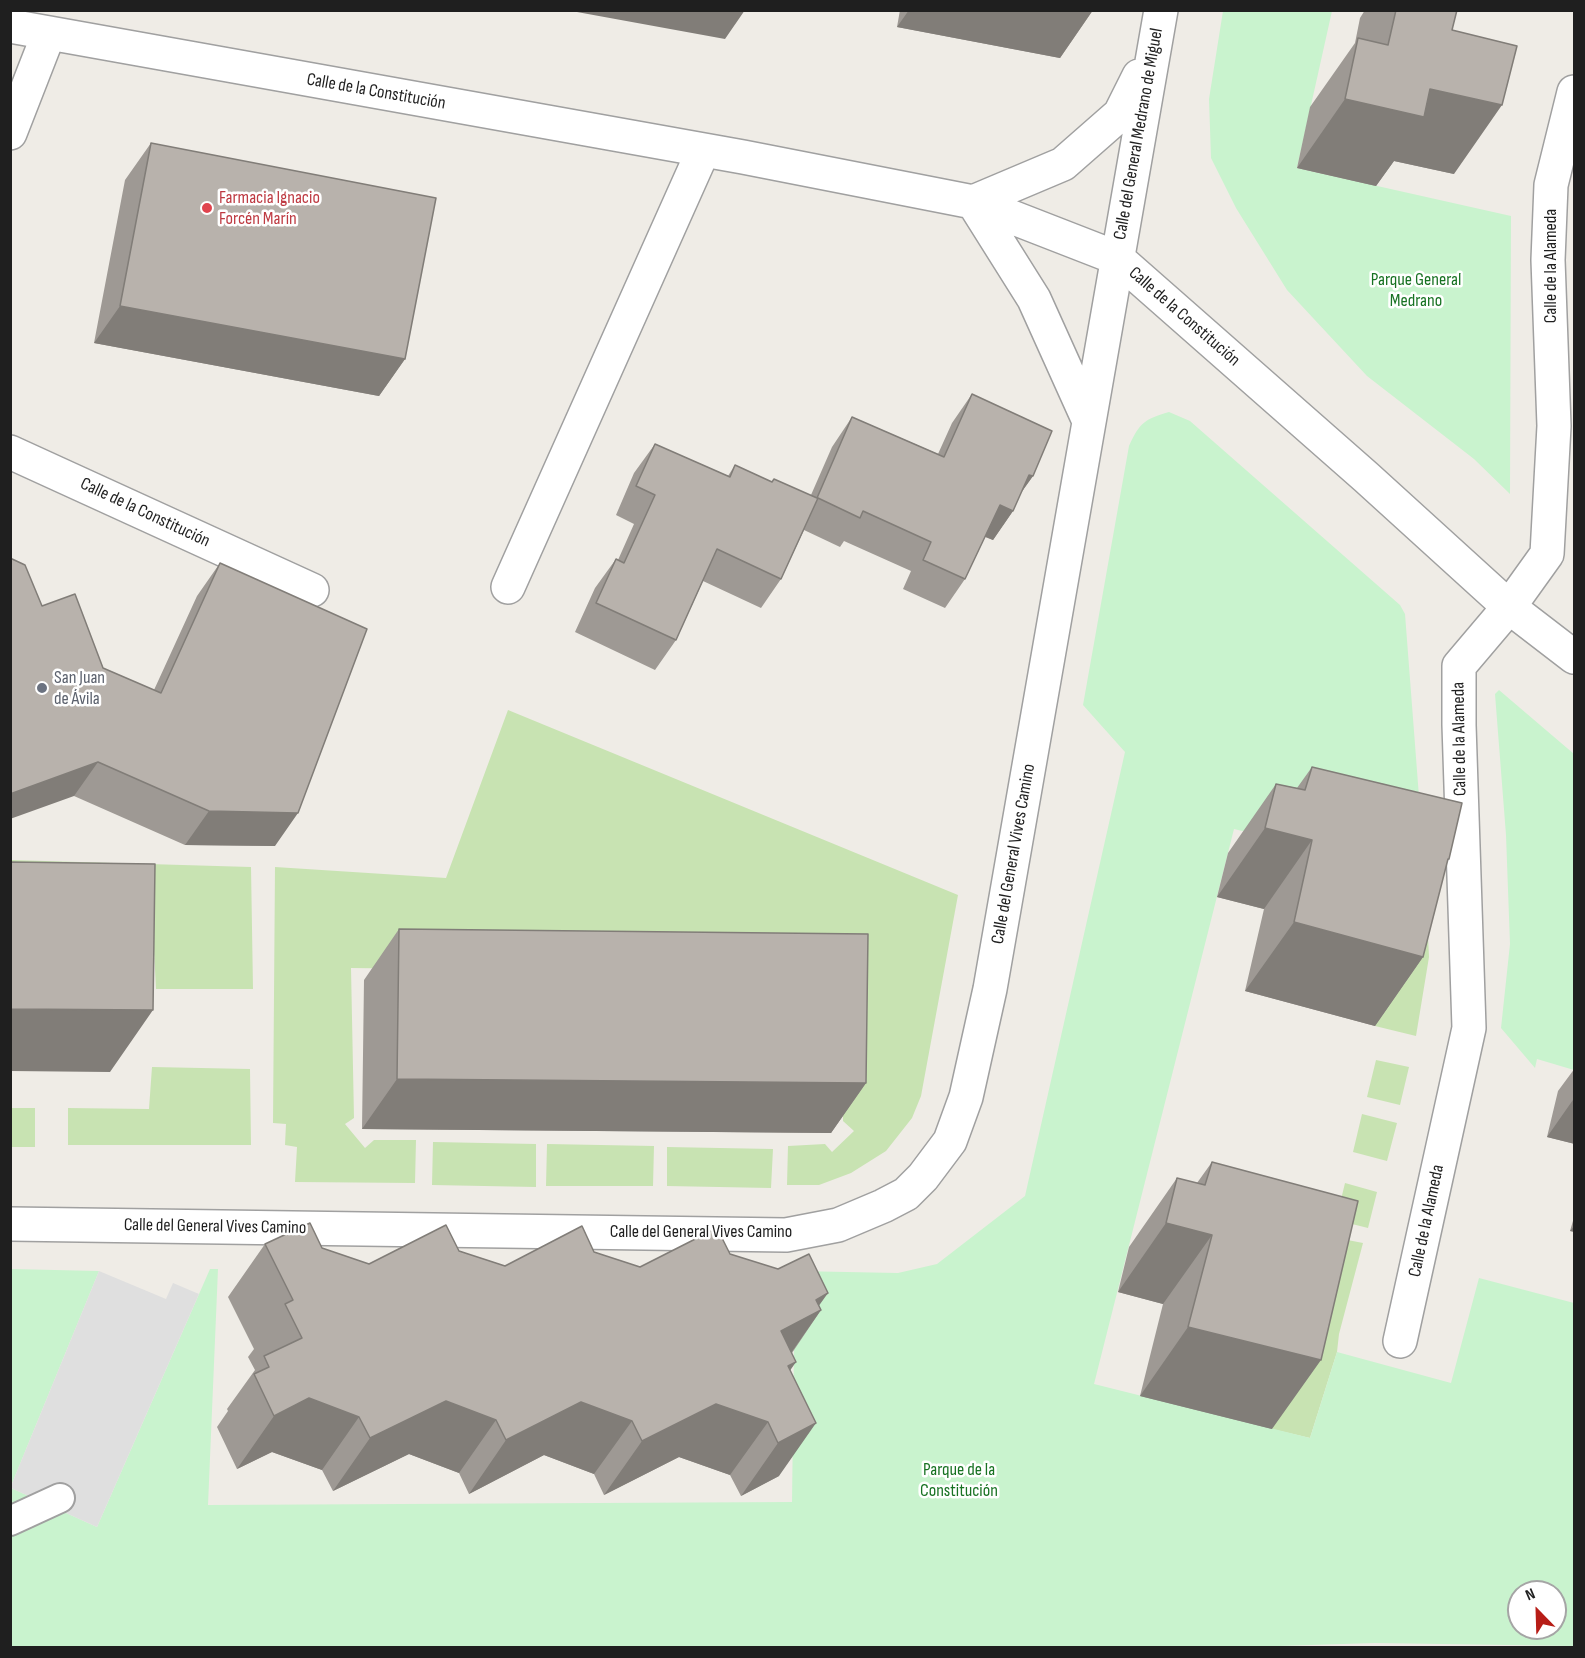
<!DOCTYPE html>
<html>
<head>
<meta charset="utf-8">
<style>
	body { margin:0 }
	#map { position:relative; width:1585px; height:1658px; overflow:hidden; background:#efece6; font-family:"Sofia Sans Condensed",sans-serif }
	canvas { display:block }
	.frame { position:absolute; inset:0; border:12px solid #1f1f1f; pointer-events:none }
	.north { position:absolute; left:1507px; top:1580px; width:60px; height:60px; box-sizing:border-box; background:#fff; border:2px solid #a5a5a5; border-radius:50%; rotate:337deg; font-size:16px; font-weight:700; line-height:24px; text-align:center; color:#1f1f1f }
	.north::after { content:''; display:block; margin:auto; width:21px; height:27px; background:#b71d17; clip-path:polygon(50% 0,100% 100%,50% 72%,0 100%) }
</style>
</head>
<body>
<div id="map">
<canvas width="1585" height="1658"></canvas>
<div class="frame"></div>
<div class="north">N</div>
</div>
<script>
const ctx = document.querySelector('canvas').getContext('2d');
ctx.lineJoin = 'round';
function fillPath(path, color) { ctx.fillStyle = color; ctx.fill(path, 'evenodd'); }
function trace(path, color, width, dash) { ctx.strokeStyle = color; ctx.lineWidth = width; ctx.lineCap = dash ? 'butt' : 'round'; ctx.setLineDash(dash || []); ctx.stroke(path); }
function label(font, color, halo, rows, align = 'center') {
  ctx.font = font + ' "Sofia Sans Condensed",sans-serif'; ctx.lineWidth = 5; ctx.setLineDash([]); ctx.textBaseline = 'middle'; ctx.strokeStyle = halo; ctx.fillStyle = color; for (const [text, x, y, turn = 0] of rows) {
    ctx.save(); ctx.translate(x, y); ctx.rotate((+turn || 0) * Math.PI / 180); ctx.textAlign = isNaN(turn) ? turn : align; if (halo) ctx.strokeText(text, 0, 0); ctx.fillText(text, 0, 0); ctx.restore();
  }
}
const grass = new Path2D(`
	M508,710L958,895L921,1096L912,1118L886,1151L851,1173L819,1185H787L788,1146L825,1144L832,1152L854,1131L843,1121L842,974L351,968L354,1118L345,1124L365,1148L374,1140H416L415,1183L295,1182L297,1147L285,1145L286,1124L273,1123L275,867L446,878Z
	M11,860L251,867L253,989H156L151,890L11,888Z
	M1425,875L1429,957L1416,1036L1375,1026L1389,970Z
	M1376,1060L1409,1067L1400,1105L1367,1097Z
	M152,1067L250,1069L251,1145H68V1108L149,1109Z
	M11,1108H35V1147H11Z
	M1362,1114L1397,1123L1387,1161L1353,1152Z
	M433,1142L536,1144V1187L432,1185Z
	M547,1144L654,1146L653,1186H546Z
	M667,1147L773,1149L771,1188L667,1186Z
	M1345,1183L1377,1192L1368,1228L1336,1220Z
	M1332,1237L1363,1243L1339,1334L1337,1352L1310,1438L1272,1429L1299,1322Z`);
const park = new Path2D(`
	M1223,11H1332L1297,168L1511,216L1510,494L1474,459L1367,376L1287,290L1236,208L1211,158L1209,99Z
	M1169,412L1190,421L1400,605L1405,614L1425,875L1234,829L1094,1384L1310,1438L1337,1352L1451,1383L1479,1278L1574,1303V1646L1375,1643L1215,1648H11V1488L97,1527L210,1269H218L208,1505L792,1502L795,1271L898,1273L937,1264L1025,1196L1125,752L1083,705L1129,446C1140,422 1145,419 1169,412ZM1519,1592H1555V1628H1519Z
	M1499,690L1574,754V1070L1537,1059L1535,1068L1501,1028L1510,944L1506,835L1495,694Z
	M11,1269L99,1271L11,1486Z`);
const parking = new Path2D(`
	M99,1271L166,1299L173,1283L199,1294L97,1527L11,1488V1486Z`);
const service = new Path2D(`
	M10,1521L60,1498`);
const minor = new Path2D(`
	M10,26L743,157L973,202L1117,258L1366,477L1509,607L1574,657
	M10,133L49,33
	M1089,421L1034,299L973,202L1063,164L1120,114L1139,76
	M10,452L312,590
	M508,587L703,151
	M10,1224L786,1235L838,1225L883,1206L906,1194L923,1177L950,1141L966,1097L990,989L1161,10
	M1400,1341L1469,1028L1459,725V666L1509,607L1547,554L1554,426L1548,260L1551,185L1574,92`);
const wall = new Path2D(`
	M900,10H1093L1060,58L897,27Z
	M1365,10H1457L1452,30L1454,174L1394,161L1376,186L1297,168L1310,107L1355,43L1360,18Z
	M151,143L405,359L379,396L94,343L125,180Z
	M972,394L1033,476L1021,493L1013,511L993,540L985,537L965,579L945,608L903,589L911,571L844,541L840,547L804,530L781,579L761,608L703,581L676,640L655,670L575,632L595,588L616,559L618,560L634,524L616,515L634,473L655,444L728,476L735,465L772,482L811,495L832,447L852,417L938,454L952,423Z
	M220,563L275,846L185,845L74,796L42,606L103,668L154,690L197,596Z
	M1312,767L1449,859L1446,863L1423,957L1375,1026L1245,991L1264,909L1217,897L1228,853L1276,784L1297,788Z
	M399,929L866,1083L831,1133L362,1129L364,980Z
	M1575,1068V1144L1547,1137L1558,1091Z
	M1212,1162L1272,1429L1140,1396L1163,1304L1118,1292L1129,1247L1177,1178L1197,1183Z
	M1575,1214V1232L1570,1231Z
	M265,1244L322,1248L369,1264L459,1251L505,1266L594,1252L640,1267L730,1254L819,1306L821,1310L792,1353L779,1476L741,1496L730,1475L679,1457L604,1495L594,1474L544,1455L469,1494L459,1473L409,1454L333,1491L322,1470L272,1452L237,1469L217,1427L228,1411L227,1409L255,1370L248,1357L254,1349L228,1297Z`);
const shadedWall = new Path2D(`
	M566,10H745L725,39Z
	M909,10H1093L1060,58L897,27Z
	M1430,89L1502,105L1454,174L1394,161L1376,186L1297,168L1345,99Z
	M120,306L405,359L379,396L94,343Z
	M1029,475L1033,476L1012,505Z
	M1000,505L1013,511L993,540L979,534Z
	M98,762L74,796L10,819V794Z
	M209,811L298,813L275,846L185,845Z
	M1265,828L1312,840L1264,909L1217,897Z
	M1294,922L1423,957L1375,1026L1245,991Z
	M10,1009L153,1010L110,1072L10,1071Z
	M397,1079L866,1083L831,1133L362,1129Z
	M1575,1097V1144L1547,1137Z
	M1166,1223L1212,1235L1163,1304L1118,1292Z
	M1575,1225V1232L1570,1231Z
	M828,1293L813,1314L821,1310L784,1363L781,1331L816,1300Z
	M1188,1327L1321,1360L1272,1429L1140,1396Z
	M796,1362L759,1415L768,1422L730,1475L679,1457L604,1495L642,1441Z
	M309,1398L359,1417L322,1470L272,1452L237,1469L274,1416Z
	M446,1401L496,1420L459,1473L409,1454L333,1491L370,1438Z
	M581,1402L632,1421L594,1474L544,1455L469,1494L506,1440Z
	M816,1423L779,1476L741,1496L778,1443Z`);
const building = new Path2D(`
	M1396,10H1457L1452,30L1517,46L1502,105L1430,89L1424,117L1345,99L1358,38L1388,45Z
	M151,143L436,198L405,359L120,306Z
	M972,394L1052,431L1033,476L1029,475L1013,511L1000,505L965,579L923,560L931,542L863,511L860,518L818,498L781,579L717,549L676,640L596,603L616,559L624,563L655,495L636,486L655,444L730,477L735,465L772,482L774,479L817,498L852,417L944,457Z
	M10,558L25,565L42,606L75,594L103,668L161,693L220,563L367,629L298,813L209,811L98,762L10,794Z
	M1312,767L1462,803L1449,859H1448L1423,957L1294,922L1312,840L1265,828L1276,784L1305,790Z
	M10,862L155,864L153,1010L10,1009Z
	M399,929L868,934L866,1083L397,1079Z
	M1212,1162L1358,1201L1321,1360L1188,1327L1212,1235L1166,1223L1177,1178L1205,1185Z
	M310,1223L322,1248L369,1264L446,1225L459,1251L505,1266L582,1226L594,1252L640,1267L717,1228L730,1254L778,1269L809,1254L828,1293L816,1300L821,1310L781,1331L796,1362L788,1366L816,1423L778,1443L768,1422L716,1404L642,1441L632,1421L581,1402L506,1440L496,1420L446,1401L370,1438L359,1417L309,1398L274,1416L254,1374L269,1367L264,1356L302,1338L285,1304L293,1300L265,1244Z`);
const markers = [
	[207,208,6,"#e0444e"],
	[42,688,6,"#6b7280"]
];
const streetNames = [
	["Calle de la Constitución",376,92,10],
	["Calle del General Medrano de Miguel",1139,134,-80],
	["Calle de la Alameda",1551,266,-90],
	["Calle de la Constitución",1184,317,41],
	["Calle de la Constitución",145,513,25],
	["Calle de la Alameda",1460,739,-91],
	["Calle del General Vives Camino",1014,854,-80],
	["Calle de la Alameda",1427,1221,-78],
	["Calle del General Vives Camino",215,1227,1],
	["Calle del General Vives Camino",701,1232]
];
const healthNames = [
	["Farmacia Ignacio",219,198],
	["Forcén Marín",219,219]
];
const parkNames = [
	["Parque General",1416,280],
	["Medrano",1416,301],
	["Parque de la",959,1470],
	["Constitución",959,1491]
];
const worshipNames = [
	["San Juan",54,678],
	["de Ávila",54,699]
];
fillPath(grass, '#c8e3b2');
fillPath(park, '#c9f3ce');
fillPath(parking, '#dfdfdf');
trace(service, '#a0a0a0', 32);
trace(minor, '#a0a0a0', 36);
trace(service, '#fff', 28);
trace(minor, '#fff', 33);
fillPath(wall, '#9e9994');
fillPath(shadedWall, '#817d78');
fillPath(building, '#b8b2ac');
trace(building, '#817d78', 1.5);
for (const [x, y, r, color] of markers) { const dot = new Path2D(); dot.arc(x, y, r, 0, 2 * Math.PI); ctx.fillStyle = color; ctx.fill(dot); trace(dot, '#fff', 2); }
label('18px', '#1f1f1f', '#fff', streetNames);
label('18px', '#be3a42', '#fff', healthNames, 'left');
label('18px', '#187223', '#fff', parkNames);
label('18px', '#5b616d', '#fff', worshipNames, 'left');
</script>
</body>
</html>
